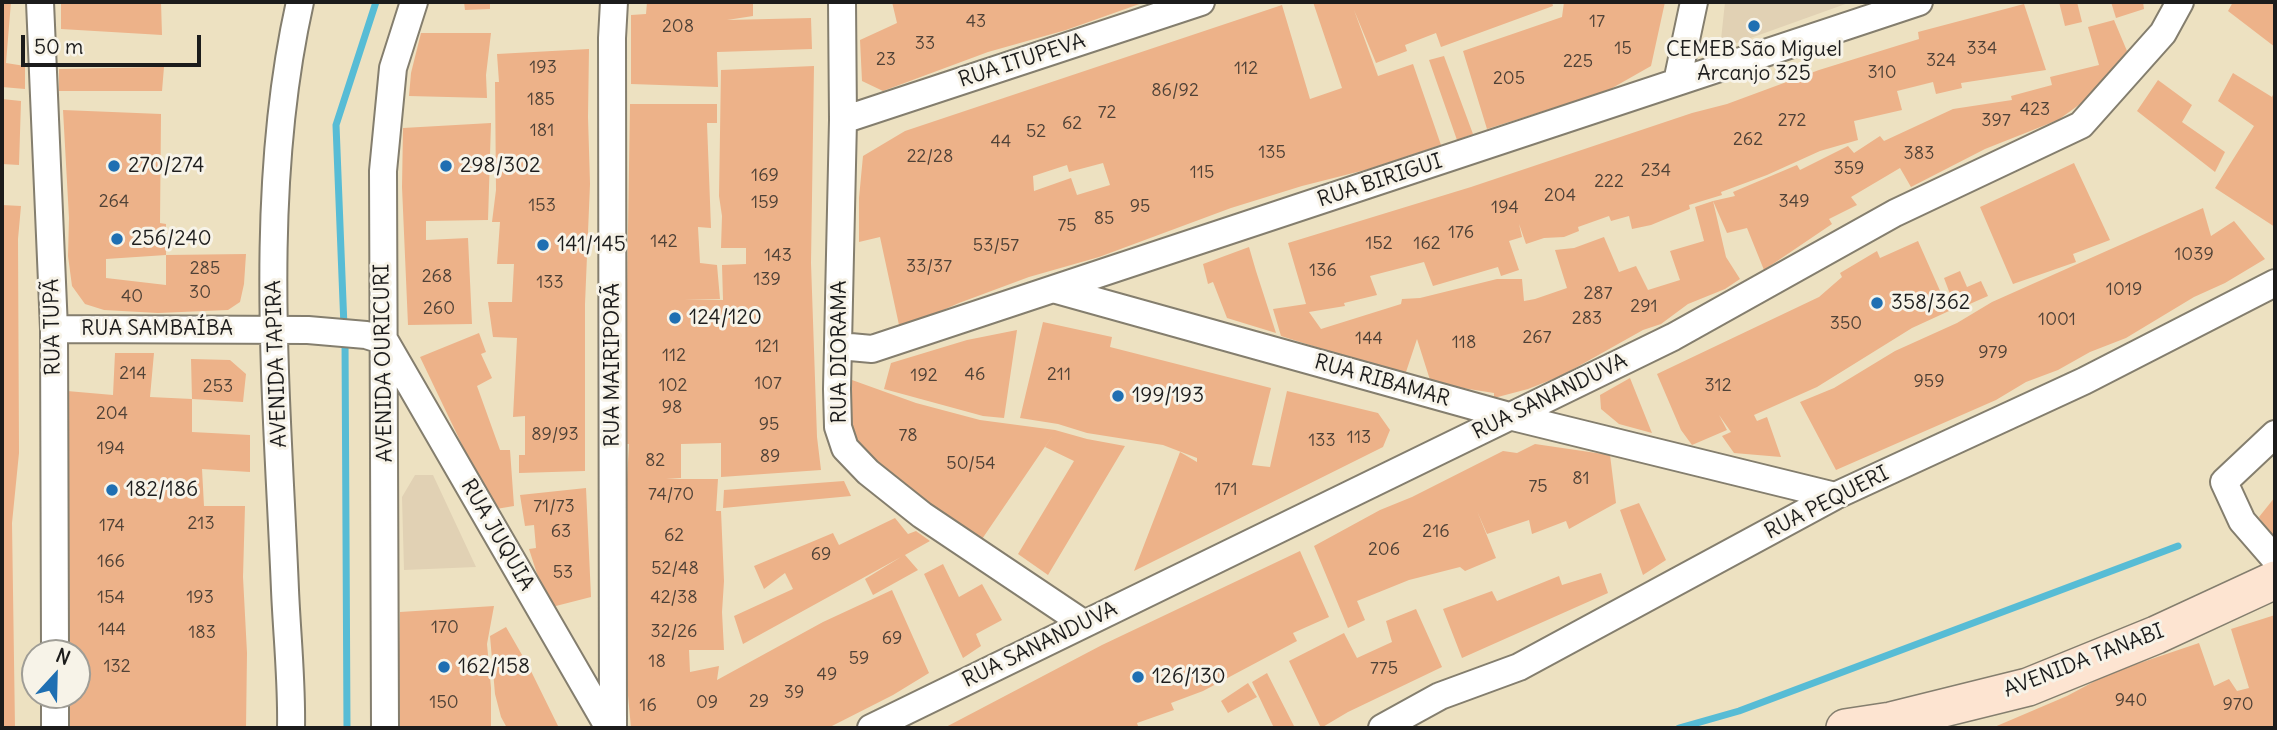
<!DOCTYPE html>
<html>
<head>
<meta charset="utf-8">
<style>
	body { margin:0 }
	#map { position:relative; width:2277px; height:730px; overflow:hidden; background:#ede1c1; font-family:Delius,sans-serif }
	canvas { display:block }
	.frame { position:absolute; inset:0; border:4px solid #1c1c1c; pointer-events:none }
	.north { position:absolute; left:21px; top:639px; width:70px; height:70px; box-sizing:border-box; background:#f7f3e8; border:2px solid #9f9d96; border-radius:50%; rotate:22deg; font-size:19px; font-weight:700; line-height:28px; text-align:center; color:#1c1c1c }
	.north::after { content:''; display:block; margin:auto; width:24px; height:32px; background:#1f6fb2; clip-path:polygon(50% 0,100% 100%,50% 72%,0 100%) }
	.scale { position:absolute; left:21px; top:35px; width:180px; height:32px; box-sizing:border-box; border:4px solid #1c1c1c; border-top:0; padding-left:9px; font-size:21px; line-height:24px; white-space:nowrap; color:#1c1c1c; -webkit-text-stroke:5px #f7f3e8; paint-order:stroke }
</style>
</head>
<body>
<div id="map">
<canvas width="2277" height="730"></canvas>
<div class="frame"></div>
<div class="north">N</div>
<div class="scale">50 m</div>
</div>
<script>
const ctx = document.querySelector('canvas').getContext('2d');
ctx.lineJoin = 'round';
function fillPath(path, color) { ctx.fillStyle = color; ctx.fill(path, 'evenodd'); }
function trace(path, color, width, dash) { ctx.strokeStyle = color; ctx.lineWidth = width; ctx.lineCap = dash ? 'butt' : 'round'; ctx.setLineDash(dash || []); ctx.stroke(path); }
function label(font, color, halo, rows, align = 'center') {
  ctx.font = font + ' Delius,sans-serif'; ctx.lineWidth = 6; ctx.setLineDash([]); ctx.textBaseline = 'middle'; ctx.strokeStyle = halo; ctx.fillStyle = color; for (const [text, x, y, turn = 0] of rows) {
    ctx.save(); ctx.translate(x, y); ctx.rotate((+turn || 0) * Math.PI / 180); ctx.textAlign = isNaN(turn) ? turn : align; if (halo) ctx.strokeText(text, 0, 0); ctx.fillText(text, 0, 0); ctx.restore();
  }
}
const built = new Path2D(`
	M1725,2H1851L1720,49Z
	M415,475H433L476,567L404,570L402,497Z`);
const stream = new Path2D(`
	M344,327L336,125L376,2
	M345,339L347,728
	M1679,728L1739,711L2178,546`);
const building = new Path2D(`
	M2,2H11L6,63L25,66V89L2,87Z
	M61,2H161L162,35L61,29Z
	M464,2H490V9L465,10Z
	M647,2H753V16L727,20L811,18L812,49L717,52L718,87L631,84V15L646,14Z
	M892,2H1145L1066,30L988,52L883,91L862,81L860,40L897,23Z
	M1313,2H1552L1553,6L1441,47L1436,33L1405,45L1407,51L1376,63L1354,10L1378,76L1413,64L1441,145L1369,169L1302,186L1231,208L1099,257L1029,277L959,303L925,318L899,325L880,237L859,242V198L863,156L905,131L1282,5L1310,99L1342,88ZM1103,163L1110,185L1077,195L1071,178L1034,191L1033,176L1067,165L1069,172Z
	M1564,2H1665L1651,66L1607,91L1487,129L1463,51L1562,17Z
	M2059,2H2077L2082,22L2065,26Z
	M2111,2H2143L2144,9L2116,18Z
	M2233,2H2275V47L2228,11Z
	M2024,4L2046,70L1961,83L1962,88L1936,94L1933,82L1897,91L1902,110L1854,121L1858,140L1820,151L1767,175L1721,192L1722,195L1689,205L1690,209L1651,225L1632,229L1629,216L1611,221L1609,216L1578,227L1579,231L1564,237L1544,238L1526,244L1519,224L1522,237L1509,241L1519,270L1501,276L1498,267L1433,286L1424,262L1370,276L1377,295L1344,303L1345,306L1309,312L1321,329L1401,304L1402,299L1420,298L1497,279H1522L1524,301L1535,299L1567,288L1555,250L1574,248L1604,237L1619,272L1636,266L1648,290L1680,280L1670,251L1704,241L1695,207L1713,201L1726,257L1740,279L1725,289L1688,304L1661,324L1643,330L1561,376L1528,389L1494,398V393L1431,383L1417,339L1405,375L1281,336L1273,309L1306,304L1288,243L1471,187L1692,113L1727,104L1819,70L1919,39L1918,32Z
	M2114,20L2127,51L2104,81L2083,102L2058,120L1985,149L1911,187L1900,168L1851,197L1857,205L1829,219L1832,224L1764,270L1747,228L1727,233L1713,201L1735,196L1733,192L1797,165L1800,170L1848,146L1854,153L1880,136L1884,141L1953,109L2012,100L2011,96L2052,85L2050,77L2099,65L2088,27Z
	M421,33H491L486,75L487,98L409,96L411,73Z
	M589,49L588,117L590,184L585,304V471L519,473V455H525V416L513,417L517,338L493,337L488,302H512L514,264H497L500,222H492L496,190L495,82H499L497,54Z
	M1444,56L1473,134L1457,140L1429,60Z
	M814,66L811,263L817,437L821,470L721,477V443L681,444V478L666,479H718L716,511H721L724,581L722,612L724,650H689L690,672L719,666L717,680L823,622L892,590L929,673L893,695L828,728H631L624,652L627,556L625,516L629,444H625V417L630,104H717V123H707L711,228L698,227L700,263L717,265L720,299H684L723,300L722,265L746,264V248H721L722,216L719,196L721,70Z
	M164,67L162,91H59V69Z
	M2233,73L2272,97L2275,90V227L2215,188L2254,126L2218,101Z
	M2158,80L2192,105L2182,122L2225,152L2215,172L2137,111Z
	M2,99L21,101L19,165L2,164Z
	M63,110L161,114L160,223L166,224V255L106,259V278L166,285V255L246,254L244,284L240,302L228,310L158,313L104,310L85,304L72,286L68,256L69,218Z
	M491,123L488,220L426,221V240L468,238L472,324L408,325L402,187L403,128Z
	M2074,163L2110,240L2073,254L2076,262L2013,284L1980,207Z
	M2,205L21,206L18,239L19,453L12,523L15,728H2Z
	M2203,208L2211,236L2234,221L2265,259L2225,283L2194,297L2126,338L2090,352L2058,370L2026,382L1996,400L1836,470L1800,402L1834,388L1895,351L1957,323L1992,302Z
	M1918,241L1949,311L1912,328L1817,387L1754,415L1757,421L1767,417L1781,457L1734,453L1722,436L1731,432L1719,415L1727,430L1692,445L1681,430L1657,374L1819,297L1842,277L1840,273L1877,251L1880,258Z
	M1249,247L1256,271L1276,333L1227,318L1213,282L1208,284L1203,264Z
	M1960,271L1967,287L1981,281L1988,296L1956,310L1944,278Z
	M1043,322L1112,337L1110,347L1271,388L1252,465L1270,467L1287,391L1378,413L1390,430L1383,447L1134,571L1180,452L1197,462V458L1163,445L1087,433L1058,424L1020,418Z
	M1017,330L1004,418L983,416L884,389L891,363L967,340Z
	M479,333L486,352L481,354L492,378L477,386L500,450H510L514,506L496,509L465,451L420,357Z
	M115,353H154L150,397L192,399V432L250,435V472L202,469L204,506H245L243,577L247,653L246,728H66V695H77V653H66L67,391L113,395Z
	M191,359L230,360L246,374L243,402L192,399Z
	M1630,378L1652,433L1619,424L1601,409L1600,395Z
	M852,380L916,403L980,420L1055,430L1087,439L1125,446L1048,575L1018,554L1074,461L1045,447L1053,435L980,542L893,480L855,444L846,426L847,398Z
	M1535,444L1610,455L1616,503L1569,529L1566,521L1532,534L1529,520L1487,534L1477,511L1496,558L1465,571L1460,567L1409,580L1357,601L1365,620L1348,628L1314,546L1380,510L1412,497L1503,451L1517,453Z
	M844,481L851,496L723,508L724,490Z
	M586,488L591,597L548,608L529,549L536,548L534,525L525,526L520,495Z
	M2275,497V542L2259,517Z
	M1639,503L1666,560L1643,575L1620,510Z
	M895,518L908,534L916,531L930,541L905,555L918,570L873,595L865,579L901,557L743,644L734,616L793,589L785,573L764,589L754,566L833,533L839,545Z
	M1300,551L1329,617L1293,633L1297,641L1203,691L1171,703L1174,710L1137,723L1138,726L1132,728H944L1102,645Z
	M943,564L959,597L982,584L1002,620L976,634L981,646L963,658L924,574Z
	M1601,573L1608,593L1462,658L1443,609L1492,591L1497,601L1559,576L1562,585Z
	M494,606L487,644L491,688V728H397L400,612Z
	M1416,609L1442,667L1348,712L1321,728L1289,661L1344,633L1357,658L1392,642L1386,621Z
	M2275,615V728H1992L2067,696L2110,673L2199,643L2214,686L2229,679L2237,691L2249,688L2231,629Z
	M506,627L529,667L559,728H507L501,717L495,694L490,636Z
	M1267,673L1295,728H1274L1252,682Z
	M1248,683L1257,697L1228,713L1221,701Z`);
const street = new Path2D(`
	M40,2L54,329L55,653
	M842,2L843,120L837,389L838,427L845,448L868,472L922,515L1083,623
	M1677,82L1694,2
	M843,120L1201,2
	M1053,289L1509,416L1835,496
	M54,329L308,330L366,335L385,341L609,728
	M839,346L872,349L1919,2
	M2275,434L2224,482L2242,521L2275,559
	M55,695V728
	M291,728C292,682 287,636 285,590C277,395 257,194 300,2
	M385,728L383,171L393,68L414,2
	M613,728L612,38L614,2
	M871,728L1673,337L1895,213L2081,125L2163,33L2180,2
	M1382,728L1440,696L1519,667L1835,496L2084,381L2275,283`);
const secondary = new Path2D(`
	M1845,728L1891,721L2028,687L2156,635L2275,580`);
const markers = [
	[1754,26,7,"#1f6fb2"],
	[114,166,7,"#1f6fb2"],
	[446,166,7,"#1f6fb2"],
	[117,239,7,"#1f6fb2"],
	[543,245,7,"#1f6fb2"],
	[1877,303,7,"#1f6fb2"],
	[675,318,7,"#1f6fb2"],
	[1118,396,7,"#1f6fb2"],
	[112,490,7,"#1f6fb2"],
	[444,667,7,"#1f6fb2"],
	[1138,677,7,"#1f6fb2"]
];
const numberNames = [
	["43",976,22],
	["17",1597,22],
	["208",678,27],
	["33",925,44],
	["15",1623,49],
	["334",1982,49],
	["23",886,60],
	["324",1941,61],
	["225",1578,62],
	["193",543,68],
	["112",1246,69],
	["310",1882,73],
	["205",1509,79],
	["86/92",1175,91],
	["185",541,100],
	["423",2035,110],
	["72",1107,113],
	["272",1792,121],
	["397",1996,121],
	["62",1072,124],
	["181",542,131],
	["52",1036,132],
	["262",1748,140],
	["44",1001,142],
	["135",1272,153],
	["383",1919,154],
	["22/28",930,157],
	["359",1849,169],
	["234",1656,171],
	["115",1202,173],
	["169",765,176],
	["222",1609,182],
	["204",1560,196],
	["264",114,202],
	["349",1794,202],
	["159",765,203],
	["153",542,206],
	["95",1140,207],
	["194",1505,208],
	["85",1104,219],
	["75",1067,226],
	["176",1461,233],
	["142",664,242],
	["152",1379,244],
	["162",1427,244],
	["53/57",996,246],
	["1039",2194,255],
	["143",778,256],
	["33/37",929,267],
	["285",205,269],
	["136",1323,271],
	["268",437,277],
	["139",767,280],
	["133",550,283],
	["1019",2124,290],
	["30",200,293],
	["287",1598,294],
	["40",132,297],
	["291",1644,307],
	["260",439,309],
	["283",1587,319],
	["1001",2057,320],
	["350",1846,324],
	["267",1537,338],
	["144",1369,339],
	["118",1464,343],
	["121",767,347],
	["979",1993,353],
	["112",674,356],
	["214",133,374],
	["46",975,375],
	["211",1059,375],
	["192",924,376],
	["959",1929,382],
	["107",768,384],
	["102",673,386],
	["312",1718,386],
	["253",218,387],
	["98",672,408],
	["204",112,414],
	["95",769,425],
	["89/93",555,435],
	["78",908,436],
	["113",1359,438],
	["133",1322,441],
	["194",111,449],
	["89",770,457],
	["82",655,461],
	["50/54",971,464],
	["81",1581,479],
	["75",1538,487],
	["171",1226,490],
	["74/70",671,495],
	["71/73",554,507],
	["213",201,524],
	["174",112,526],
	["63",561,532],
	["216",1436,532],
	["62",674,536],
	["206",1384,550],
	["69",821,555],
	["166",111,562],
	["52/48",675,569],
	["53",563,573],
	["154",111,598],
	["193",200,598],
	["42/38",674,598],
	["170",445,628],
	["144",112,630],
	["32/26",674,632],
	["183",202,633],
	["69",892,639],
	["59",859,659],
	["18",657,662],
	["132",117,667],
	["775",1384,669],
	["49",827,675],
	["39",794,693],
	["940",2131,701],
	["29",759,702],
	["150",444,703],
	["09",707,703],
	["970",2238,705],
	["16",648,706]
];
const poiNames = [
	["CEMEB São Miguel",1754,50,"center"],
	["Arcanjo 325",1754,74,"center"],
	["270/274",128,166],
	["298/302",460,166],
	["256/240",131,239],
	["141/145",557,245],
	["358/362",1891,303],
	["124/120",689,318],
	["199/193",1132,396],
	["182/186",126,490],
	["162/158",458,667],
	["126/130",1152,677]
];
const streetNames = [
	["RUA ITUPEVA",1022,61,-18],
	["RUA BIRIGUI",1380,181,-18],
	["RUA TUPÃ",53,327,-91],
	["RUA SAMBAÍBA",157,329],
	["RUA DIORAMA",840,352,-90],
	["AVENIDA OURICURI",384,363,-91],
	["AVENIDA TAPIRA",277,364,-92],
	["RUA MAIRIPORÃ",613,365,-90],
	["RUA RIBAMAR",1382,381,16],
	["RUA SANANDUVA",1550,397,-26],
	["RUA PEQUERI",1827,503,-27],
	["RUA JUQUIA",497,535,60],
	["RUA SANANDUVA",1040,645,-26],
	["AVENIDA TANABI",2084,661,-21]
];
fillPath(built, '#e1d1b4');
trace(stream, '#57bcd5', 7);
fillPath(building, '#edb289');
trace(street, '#847e6e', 30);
trace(secondary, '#847e6e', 40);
trace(street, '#fff', 26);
trace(secondary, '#fde4d1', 37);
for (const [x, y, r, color] of markers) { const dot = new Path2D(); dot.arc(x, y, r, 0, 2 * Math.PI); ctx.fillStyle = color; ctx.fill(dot); trace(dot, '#f7f3e8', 2.5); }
label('18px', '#504237', null, numberNames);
label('21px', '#1c1c1c', '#f7f3e8', poiNames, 'left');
label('21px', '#1c1c1c', '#f7f3e8', streetNames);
</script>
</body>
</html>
